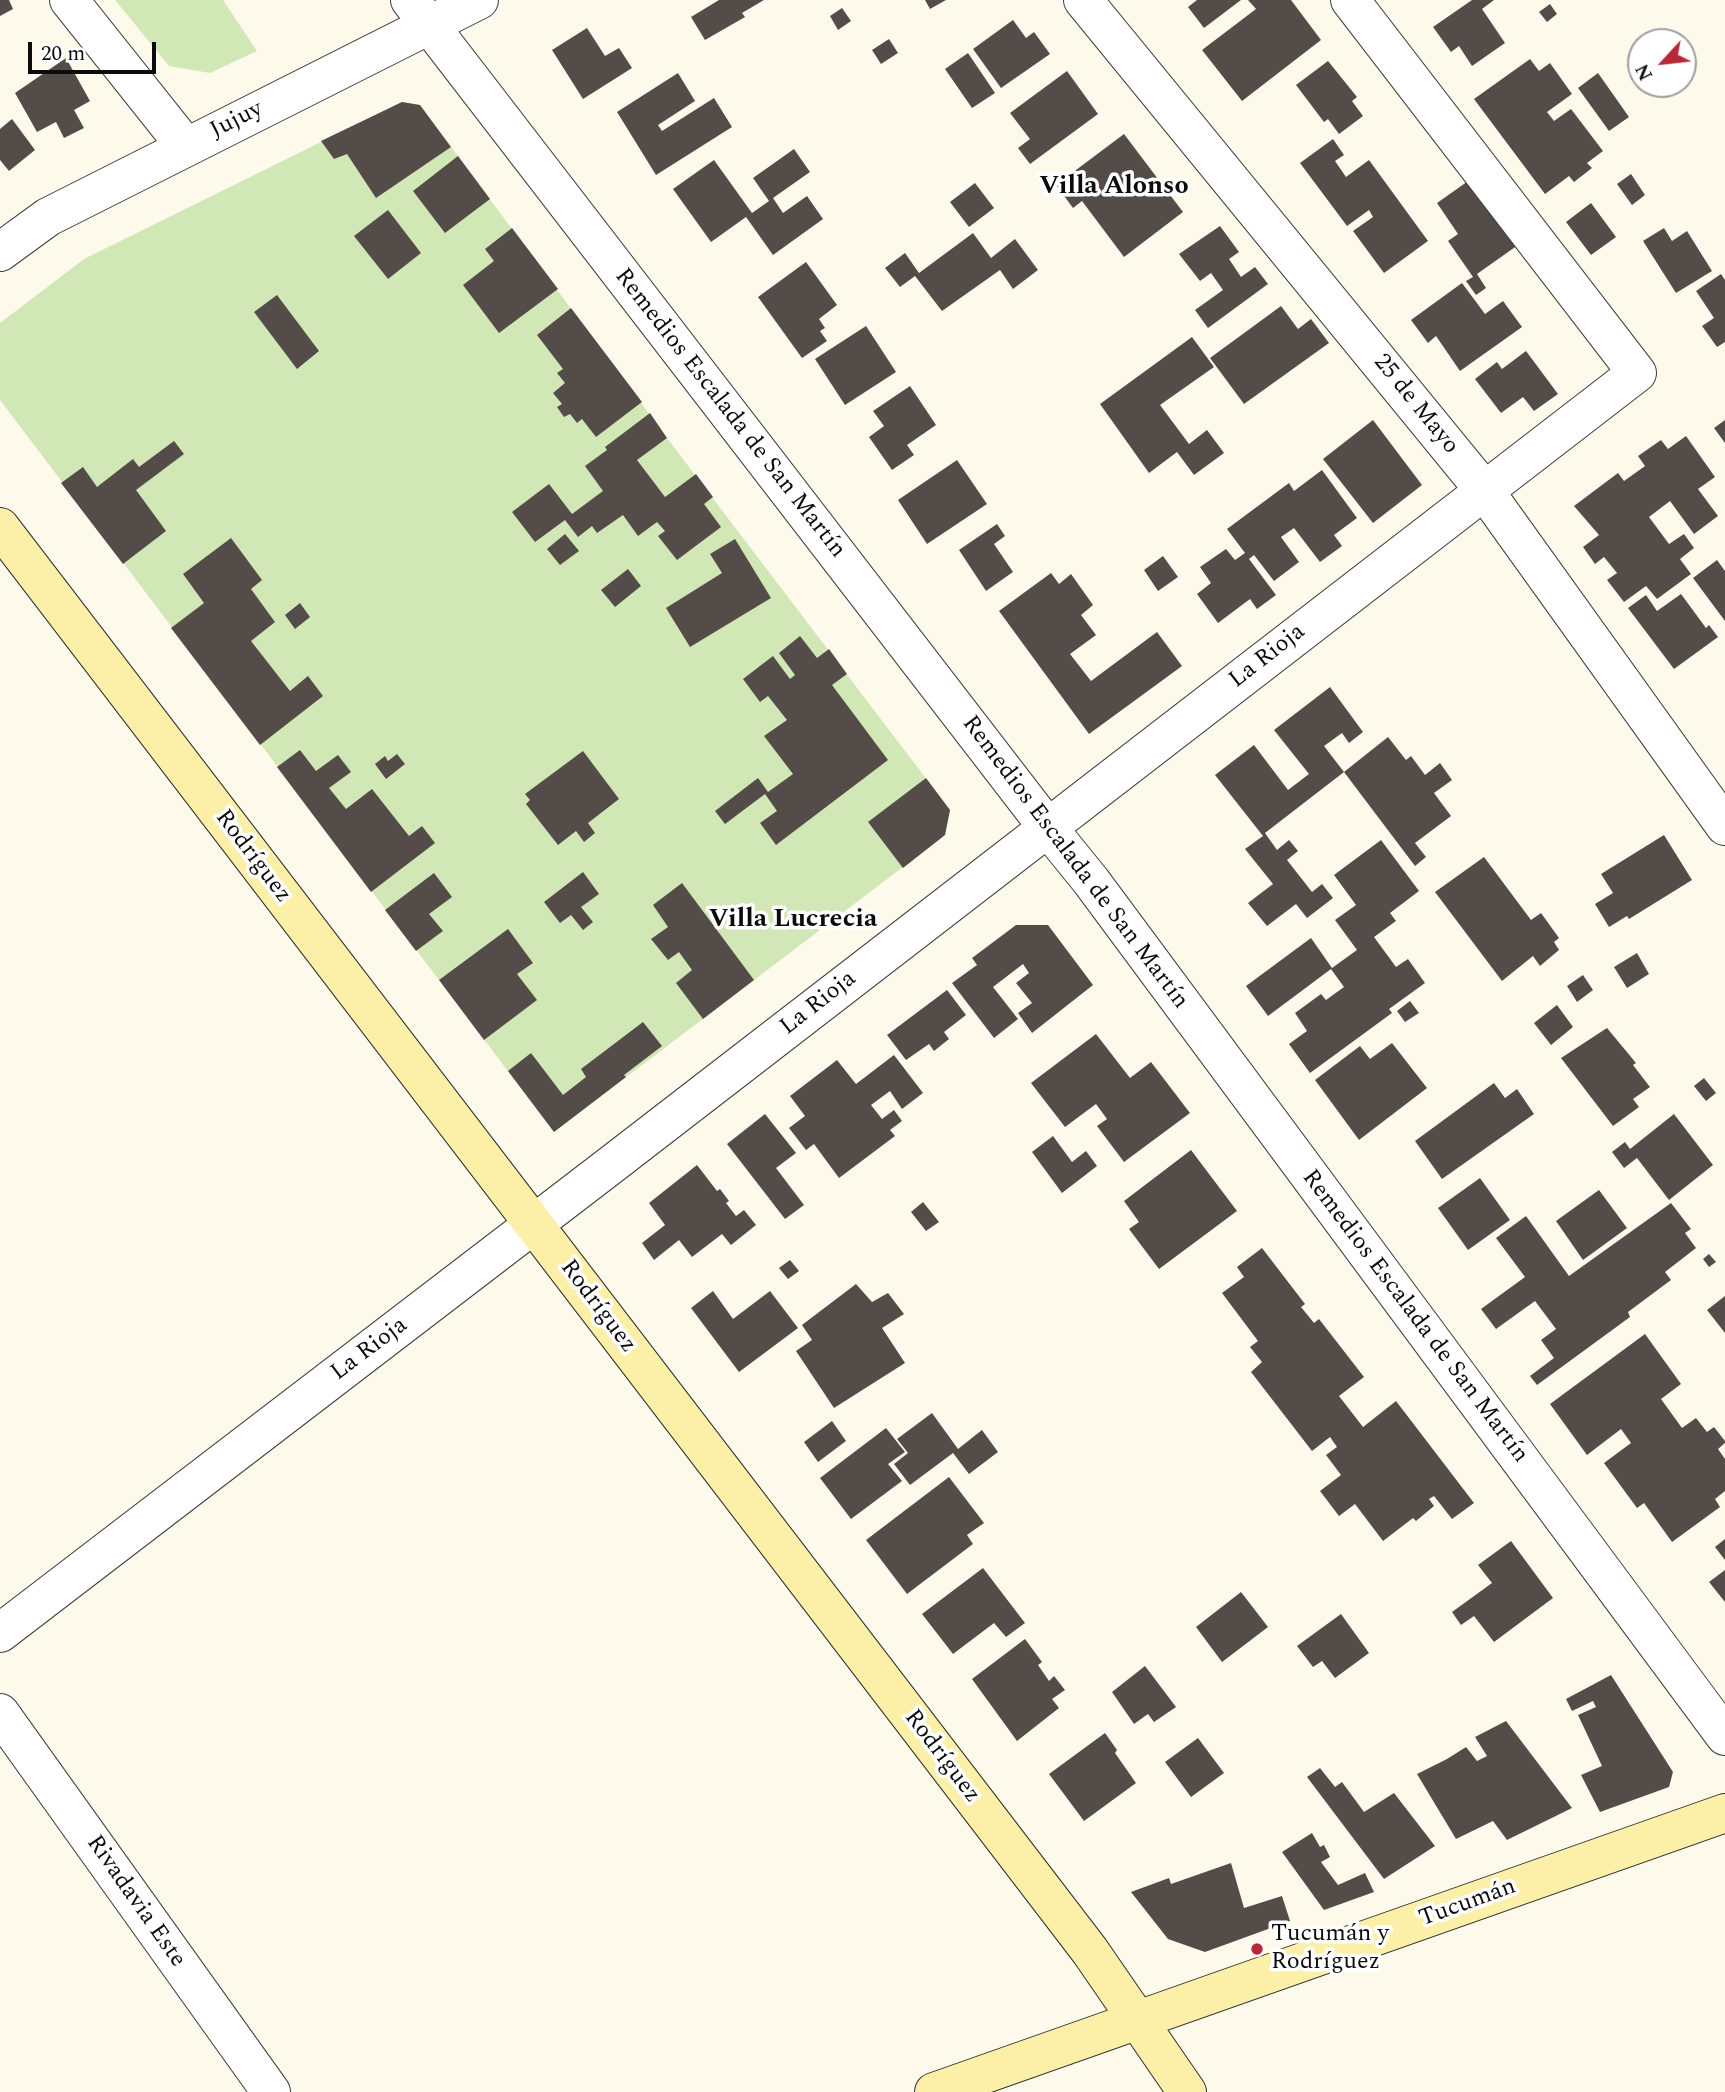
<!DOCTYPE html>
<html>
<head>
<meta charset="utf-8">
<style>
	body { margin:0 }
	#map { position:relative; width:1725px; height:2092px; overflow:hidden; background:#fefaeb; font-family:Spectral,serif }
	canvas { display:block }
	.north { position:absolute; left:1627px; top:28px; width:70px; height:70px; box-sizing:border-box; background:#fff; border:2px solid #9e9e9e; border-radius:50%; rotate:243deg; font-size:19px; font-weight:700; line-height:28px; text-align:center; color:#0c0c0c }
	.north::after { content:''; display:block; margin:auto; width:24px; height:32px; background:#b72936; clip-path:polygon(50% 0,100% 100%,50% 72%,0 100%) }
	.scale { position:absolute; left:28px; top:42px; width:128px; height:32px; box-sizing:border-box; border:4px solid #0c0c0c; border-top:0; padding-left:9px; font-size:21px; line-height:24px; white-space:nowrap; color:#0c0c0c; -webkit-text-stroke:5px #fff; paint-order:stroke }
</style>
</head>
<body>
<div id="map">
<canvas width="1725" height="2092"></canvas>
<div class="north">N</div>
<div class="scale">20 m</div>
</div>
<script>
const ctx = document.querySelector('canvas').getContext('2d');
ctx.lineJoin = 'round';
function fillPath(path, color) { ctx.fillStyle = color; ctx.fill(path, 'evenodd'); }
function trace(path, color, width, dash) { ctx.strokeStyle = color; ctx.lineWidth = width; ctx.lineCap = dash ? 'butt' : 'round'; ctx.setLineDash(dash || []); ctx.stroke(path); }
function label(font, color, halo, rows, align = 'center') {
  ctx.font = font + ' Spectral,serif'; ctx.lineWidth = 7; ctx.setLineDash([]); ctx.textBaseline = 'middle'; ctx.strokeStyle = halo; ctx.fillStyle = color; for (const [text, x, y, turn = 0] of rows) {
    ctx.save(); ctx.translate(x, y); ctx.rotate((+turn || 0) * Math.PI / 180); ctx.textAlign = isNaN(turn) ? turn : align; if (halo) ctx.strokeText(text, 0, 0); ctx.fillText(text, 0, 0); ctx.restore();
  }
}
const green = new Path2D(`
	M115,0H223L257,51L210,73L169,66Z
	M402,102L420,105L667,438L950,810L945,835L554,1132L0,400V323L84,259Z`);
const building = new Path2D(`
	M0,0H9L13,9L0,16Z
	M719,0H764L742,13L745,17L705,40L691,17Z
	M925,0H946L930,9Z
	M1197,0H1241L1204,28L1188,7Z
	M1248,0H1291L1321,40L1242,101L1202,50L1256,9Z
	M1472,0H1494L1482,9L1505,43L1472,66L1459,46L1451,52L1433,27Z
	M1550,4L1557,14L1547,22L1539,12Z
	M842,8L851,21L838,30L830,16Z
	M1013,20L1026,38L1034,32L1050,54L1001,88L973,49Z
	M587,28L605,56L619,48L632,68L583,99L552,50Z
	M889,39L898,53L881,64L872,50Z
	M968,53L995,93L972,108L945,69Z
	M66,58L90,101L74,110L84,128L64,138L56,122L37,132L15,93Z
	M1530,59L1539,71L1550,63L1572,94L1547,112L1554,121L1571,109L1603,151L1587,163L1592,168L1574,182L1569,176L1545,194L1474,99Z
	M1328,61L1357,97L1352,101L1363,116L1339,134L1328,119L1324,122L1296,85Z
	M1067,71L1098,114L1030,164L1018,148L1030,139L1010,113Z
	M678,73L695,101L658,125L662,131L714,98L732,127L656,175L617,112Z
	M1598,73L1629,117L1609,131L1578,88Z
	M402,102L420,105L451,147L376,198L347,154L334,159L321,141Z
	M12,119L35,150L9,171L0,160V129Z
	M1124,134L1183,212L1124,257L1082,201L1073,208L1056,185Z
	M1333,139L1344,155L1335,161L1346,177L1369,160L1428,241L1384,273L1353,231L1373,217L1369,210L1347,226L1300,163Z
	M794,149L810,172L773,198L783,213L807,196L823,219L773,255L746,217L711,242L673,189L714,160L752,213L769,201L753,178Z
	M458,156L490,199L445,233L413,191Z
	M1631,174L1645,195L1632,205L1617,184Z
	M1471,179L1518,245L1477,274L1486,288L1476,295L1466,281L1473,277L1448,241L1458,234L1437,203Z
	M975,183L994,208L969,227L950,202Z
	M1591,203L1616,237L1591,255L1566,222Z
	M388,210L421,253L388,279L354,236Z
	M1220,226L1239,252L1229,259L1241,277L1255,267L1268,284L1208,328L1195,310L1223,290L1211,273L1200,281L1179,254Z
	M512,228L558,289L499,333L463,285L494,261L485,249Z
	M1664,228L1672,241L1687,231L1712,271L1676,293L1643,241Z
	M973,233L991,258L1015,239L1038,270L1013,289L1000,270L942,311L915,276L900,287L885,268L905,253L919,273Z
	M806,262L837,305L819,319L825,328L820,331L827,341L802,358L758,297Z
	M1721,274L1725,280V342L1717,347L1702,326L1714,318L1696,291Z
	M1462,283L1485,314L1503,301L1522,327L1460,371L1436,336L1428,343L1411,320Z
	M277,295L319,351L297,369L254,312Z
	M1281,306L1298,329L1311,319L1329,343L1244,404L1210,358Z
	M571,308L642,402L596,437L582,419L577,423L570,414L564,417L557,407L562,404L553,393L565,383L557,373L563,369L537,335Z
	M866,326L896,372L845,405L815,359Z
	M1192,337L1214,367L1160,405L1189,444L1207,430L1224,453L1194,475L1177,452L1149,473L1100,404Z
	M1526,351L1558,394L1534,411L1523,397L1501,413L1475,379L1497,362L1502,369Z
	M910,386L936,425L907,445L914,455L892,470L869,437L884,426L873,411Z
	M650,413L667,438L637,460L665,497L696,474L713,497L704,504L721,527L677,560L658,536L665,531L657,522L638,536L623,515L597,533L592,526L578,537L565,520L535,542L512,512L549,484L572,514L603,491L585,466L607,450L605,447Z
	M1373,420L1422,485L1373,523L1323,459Z
	M1725,420V443L1714,428Z
	M1686,436L1715,477L1698,489L1718,516L1694,534L1670,501L1649,517L1669,544L1684,534L1694,548L1680,559L1691,574L1657,599L1646,586L1624,602L1607,580L1617,573L1604,557L1595,564L1583,547L1599,535L1574,506L1618,473L1624,481L1645,466L1638,456L1661,440L1668,449Z
	M174,441L184,454L136,490L166,531L123,564L61,483L83,467L97,487L133,459L139,467Z
	M957,460L987,504L927,544L898,500Z
	M1322,470L1357,518L1334,535L1342,546L1320,562L1294,528L1281,537L1299,562L1274,581L1254,555L1249,559L1276,595L1257,609L1250,599L1218,623L1197,594L1211,583L1200,567L1226,549L1235,560L1245,553L1227,529L1289,483L1294,491Z
	M997,524L1005,536L994,544L1013,572L986,591L959,550Z
	M565,534L579,551L560,565L547,549Z
	M231,538L262,580L251,589L275,622L251,641L290,691L308,676L323,696L260,745L171,628L204,603L183,574Z
	M735,539L771,598L690,647L666,608L722,573L710,554Z
	M1163,556L1178,577L1158,591L1144,570Z
	M1717,560L1725,571V621L1693,578Z
	M628,569L641,586L615,607L601,590Z
	M1051,573L1059,584L1071,574L1093,605L1081,615L1096,635L1070,654L1091,681L1157,632L1182,666L1089,734L999,611Z
	M1681,594L1706,628L1709,625L1718,637L1674,669L1628,608L1646,595L1657,611Z
	M300,603L310,617L295,629L285,615Z
	M800,636L817,658L829,649L847,674L832,685L888,760L776,845L760,823L777,811L765,794L725,824L715,811L758,778L768,792L793,774L764,736L787,720L768,696L760,702L743,679L773,656L790,679L795,675L779,653Z
	M1330,687L1363,732L1349,743L1342,733L1324,746L1344,772L1265,833L1277,850L1289,840L1298,851L1287,860L1312,892L1322,884L1333,898L1307,918L1296,904L1267,926L1248,903L1273,884L1245,849L1263,836L1215,775L1254,745L1288,790L1309,774L1274,730Z
	M1388,737L1406,760L1411,756L1425,775L1440,763L1452,780L1434,793L1451,816L1415,843L1426,857L1415,866L1344,772Z
	M300,750L316,771L338,755L351,772L329,788L346,809L372,789L409,836L422,826L435,843L371,892L277,767Z
	M583,751L619,799L588,823L595,833L584,842L576,831L558,845L526,804L530,800L525,794Z
	M397,754L405,764L386,779L375,764L385,756L388,761Z
	M926,778L950,810L945,835L903,868L868,822Z
	M1664,835L1692,880L1629,919L1627,916L1609,927L1595,904L1613,893L1601,874Z
	M1381,840L1419,891L1390,913L1396,921L1374,937L1396,967L1408,959L1425,983L1389,1009L1392,1013L1310,1073L1289,1044L1307,1031L1295,1013L1321,994L1326,1000L1344,987L1331,969L1268,1016L1246,986L1311,938L1332,968L1357,950L1335,920L1356,905L1334,875Z
	M1484,857L1531,920L1541,913L1559,938L1554,942L1559,950L1540,966L1533,956L1502,981L1435,892Z
	M583,872L599,894L581,907L593,922L583,930L571,915L560,923L544,902Z
	M434,873L452,897L429,914L443,931L416,951L385,910Z
	M682,883L754,980L703,1019L676,983L692,970L679,952L668,960L651,939L668,927L653,905Z
	M1016,925H1048L1093,985L1032,1033L1018,1013L1032,1003L1016,983L1029,973L1023,964L993,987L1018,1019L994,1038L952,983L977,965L972,958Z
	M508,929L533,963L517,974L537,1000L484,1040L439,980Z
	M1637,953L1649,974L1627,988L1614,967Z
	M1583,975L1593,990L1577,1002L1567,986Z
	M947,990L966,1015L944,1032L949,1039L934,1051L929,1044L906,1060L887,1035Z
	M1410,1001L1419,1013L1405,1022L1397,1011Z
	M1557,1005L1573,1027L1551,1045L1534,1023Z
	M643,1022L662,1046L624,1075L626,1077L554,1132L508,1071L531,1053L563,1095L586,1077L581,1069Z
	M1607,1028L1636,1063L1633,1065L1650,1087L1633,1099L1639,1107L1613,1126L1561,1058Z
	M1096,1034L1130,1078L1151,1062L1190,1113L1124,1162L1097,1126L1107,1119L1096,1104L1065,1127L1031,1083Z
	M1392,1043L1427,1088L1359,1140L1315,1080L1360,1046L1370,1059Z
	M894,1055L923,1093L902,1109L890,1091L871,1105L882,1119L894,1110L902,1121L890,1130L895,1136L839,1178L814,1144L806,1150L789,1128L805,1116L790,1096L837,1060L856,1084Z
	M1704,1078L1716,1093L1706,1101L1694,1086Z
	M1494,1083L1505,1098L1517,1089L1534,1114L1442,1179L1415,1141Z
	M765,1114L796,1153L776,1168L804,1205L785,1219L727,1144Z
	M1674,1114L1713,1165L1669,1200L1637,1158L1624,1168L1612,1152L1625,1142L1630,1149Z
	M1053,1136L1072,1162L1086,1151L1097,1166L1062,1193L1032,1152Z
	M1191,1150L1237,1211L1159,1269L1129,1229L1139,1222L1124,1201Z
	M697,1165L717,1191L720,1189L729,1201L726,1203L736,1216L744,1210L756,1225L731,1245L722,1234L692,1257L679,1240L654,1260L642,1243L665,1225L649,1203Z
	M1480,1178L1510,1220L1468,1250L1438,1208Z
	M1599,1190L1627,1228L1583,1260L1556,1221Z
	M923,1202L939,1222L926,1231L911,1212Z
	M1671,1203L1691,1229L1685,1233L1696,1248L1665,1272L1671,1280L1628,1312L1630,1317L1537,1385L1530,1376L1554,1358L1541,1340L1556,1329L1535,1301L1496,1329L1481,1309L1525,1277L1496,1238L1526,1216L1569,1276Z
	M1262,1248L1305,1304L1301,1307L1314,1323L1319,1319L1364,1377L1339,1396L1363,1427L1396,1401L1474,1503L1452,1519L1434,1496L1429,1499L1434,1506L1416,1521L1413,1518L1383,1541L1355,1504L1339,1516L1320,1491L1341,1475L1326,1455L1337,1447L1330,1437L1312,1451L1251,1372L1262,1362L1250,1347L1258,1341L1222,1293L1244,1277L1237,1267Z
	M1709,1254L1716,1262L1709,1267L1703,1259Z
	M790,1260L799,1271L788,1279L779,1268Z
	M856,1284L872,1302L888,1293L904,1314L882,1328L905,1363L834,1408L796,1351L812,1340L802,1325Z
	M713,1291L733,1319L770,1291L798,1328L739,1372L691,1308Z
	M1725,1296V1333L1707,1310Z
	M1645,1334L1681,1384L1661,1399L1682,1428L1696,1418L1707,1432L1714,1427L1725,1441V1443L1718,1449L1725,1459V1491L1715,1499L1720,1507L1672,1542L1644,1503L1637,1508L1604,1463L1631,1443L1621,1429L1587,1455L1550,1404Z
	M932,1413L958,1449L982,1430L998,1452L969,1474L953,1453L910,1485L894,1464L908,1453L897,1439Z
	M832,1421L846,1441L818,1462L804,1442Z
	M886,1428L905,1452L888,1464L902,1481L851,1519L820,1478Z
	M949,1477L984,1523L967,1535L973,1544L907,1594L866,1540Z
	M1725,1539V1560L1715,1547Z
	M1511,1541L1553,1598L1494,1642L1474,1616L1461,1625L1452,1612L1492,1583L1478,1565Z
	M983,1568L1025,1623L1006,1637L994,1623L953,1654L922,1614Z
	M1725,1570V1602L1709,1582Z
	M1241,1592L1268,1627L1222,1662L1196,1627Z
	M1341,1614L1369,1653L1335,1678L1322,1661L1313,1667L1297,1646Z
	M1025,1639L1042,1662L1038,1665L1049,1681L1054,1676L1065,1690L1052,1699L1059,1708L1017,1741L972,1679Z
	M1145,1666L1176,1707L1154,1722L1148,1714L1134,1724L1112,1692Z
	M1611,1675L1673,1772L1669,1787L1600,1812L1581,1775L1602,1766L1578,1715L1596,1707L1593,1701L1572,1711L1566,1699Z
	M1506,1721L1572,1808L1507,1840L1493,1821L1456,1839L1417,1774L1447,1759L1466,1747L1477,1761L1487,1756L1475,1737Z
	M1105,1733L1117,1750L1115,1753L1136,1783L1084,1821L1049,1774Z
	M1198,1738L1224,1773L1191,1797L1165,1762Z
	M1320,1768L1335,1787L1342,1782L1364,1812L1394,1793L1435,1846L1384,1879L1307,1777Z
	M1312,1833L1320,1847L1324,1845L1330,1857L1321,1862L1338,1885L1365,1873L1374,1892L1324,1910L1282,1852Z
	M1231,1863L1244,1908L1282,1896L1290,1921L1205,1952L1168,1939L1131,1892L1169,1878L1171,1884Z`);
const minor = new Path2D(`
	M69,0L186,147
	M410,0L1048,828L1091,881L1725,1736
	M1083,0L1484,490L1725,826
	M0,252L48,217L479,0
	M0,1633L607,1168L1637,373L1350,0
	M0,1713L271,2092`);
const secondary = new Path2D(`
	M0,527L1090,1951L1187,2092
	M934,2092L1725,1813`);
const markers = [
	[1257,1949,7,"#b72936"]
];
const streetNames = [
	["Jujuy",237,121,-27],
	["25 de Mayo",1415,405,51],
	["Remedios Escalada de San Martín",729,414,52],
	["La Rioja",1268,657,-38],
	["Rodríguez",252,857,53],
	["Remedios Escalada de San Martín",1074,863,53],
	["La Rioja",819,1004,-38],
	["Rodríguez",597,1307,53],
	["Remedios Escalada de San Martín",1414,1317,53],
	["La Rioja",370,1350,-37],
	["Rodríguez",941,1757,53],
	["Rivadavia Este",135,1902,55],
	["Tucumán",1468,1904,-20]
];
const poiNames = [
	["Tucumán y",1271,1935],
	["Rodríguez",1271,1963]
];
const neighbourhoodNames = [
	["Villa Alonso",1114,188],
	["Villa Lucrecia",793,921]
];
fillPath(green, '#d2e7b6');
fillPath(building, '#544c48');
trace(minor, '#3f3f3f', 40);
trace(secondary, '#2e2e2e', 40);
trace(minor, '#fff', 38);
trace(secondary, '#fcefa8', 38);
for (const [x, y, r, color] of markers) { const dot = new Path2D(); dot.arc(x, y, r, 0, 2 * Math.PI); ctx.fillStyle = color; ctx.fill(dot); trace(dot, '#fff', 2.5); }
label('24px', '#0c0c0c', '#fff', streetNames);
label('24px', '#0c0c0c', '#fff', poiNames, 'left');
label('bold 26px', '#0c0c0c', '#fff', neighbourhoodNames);
</script>
</body>
</html>
